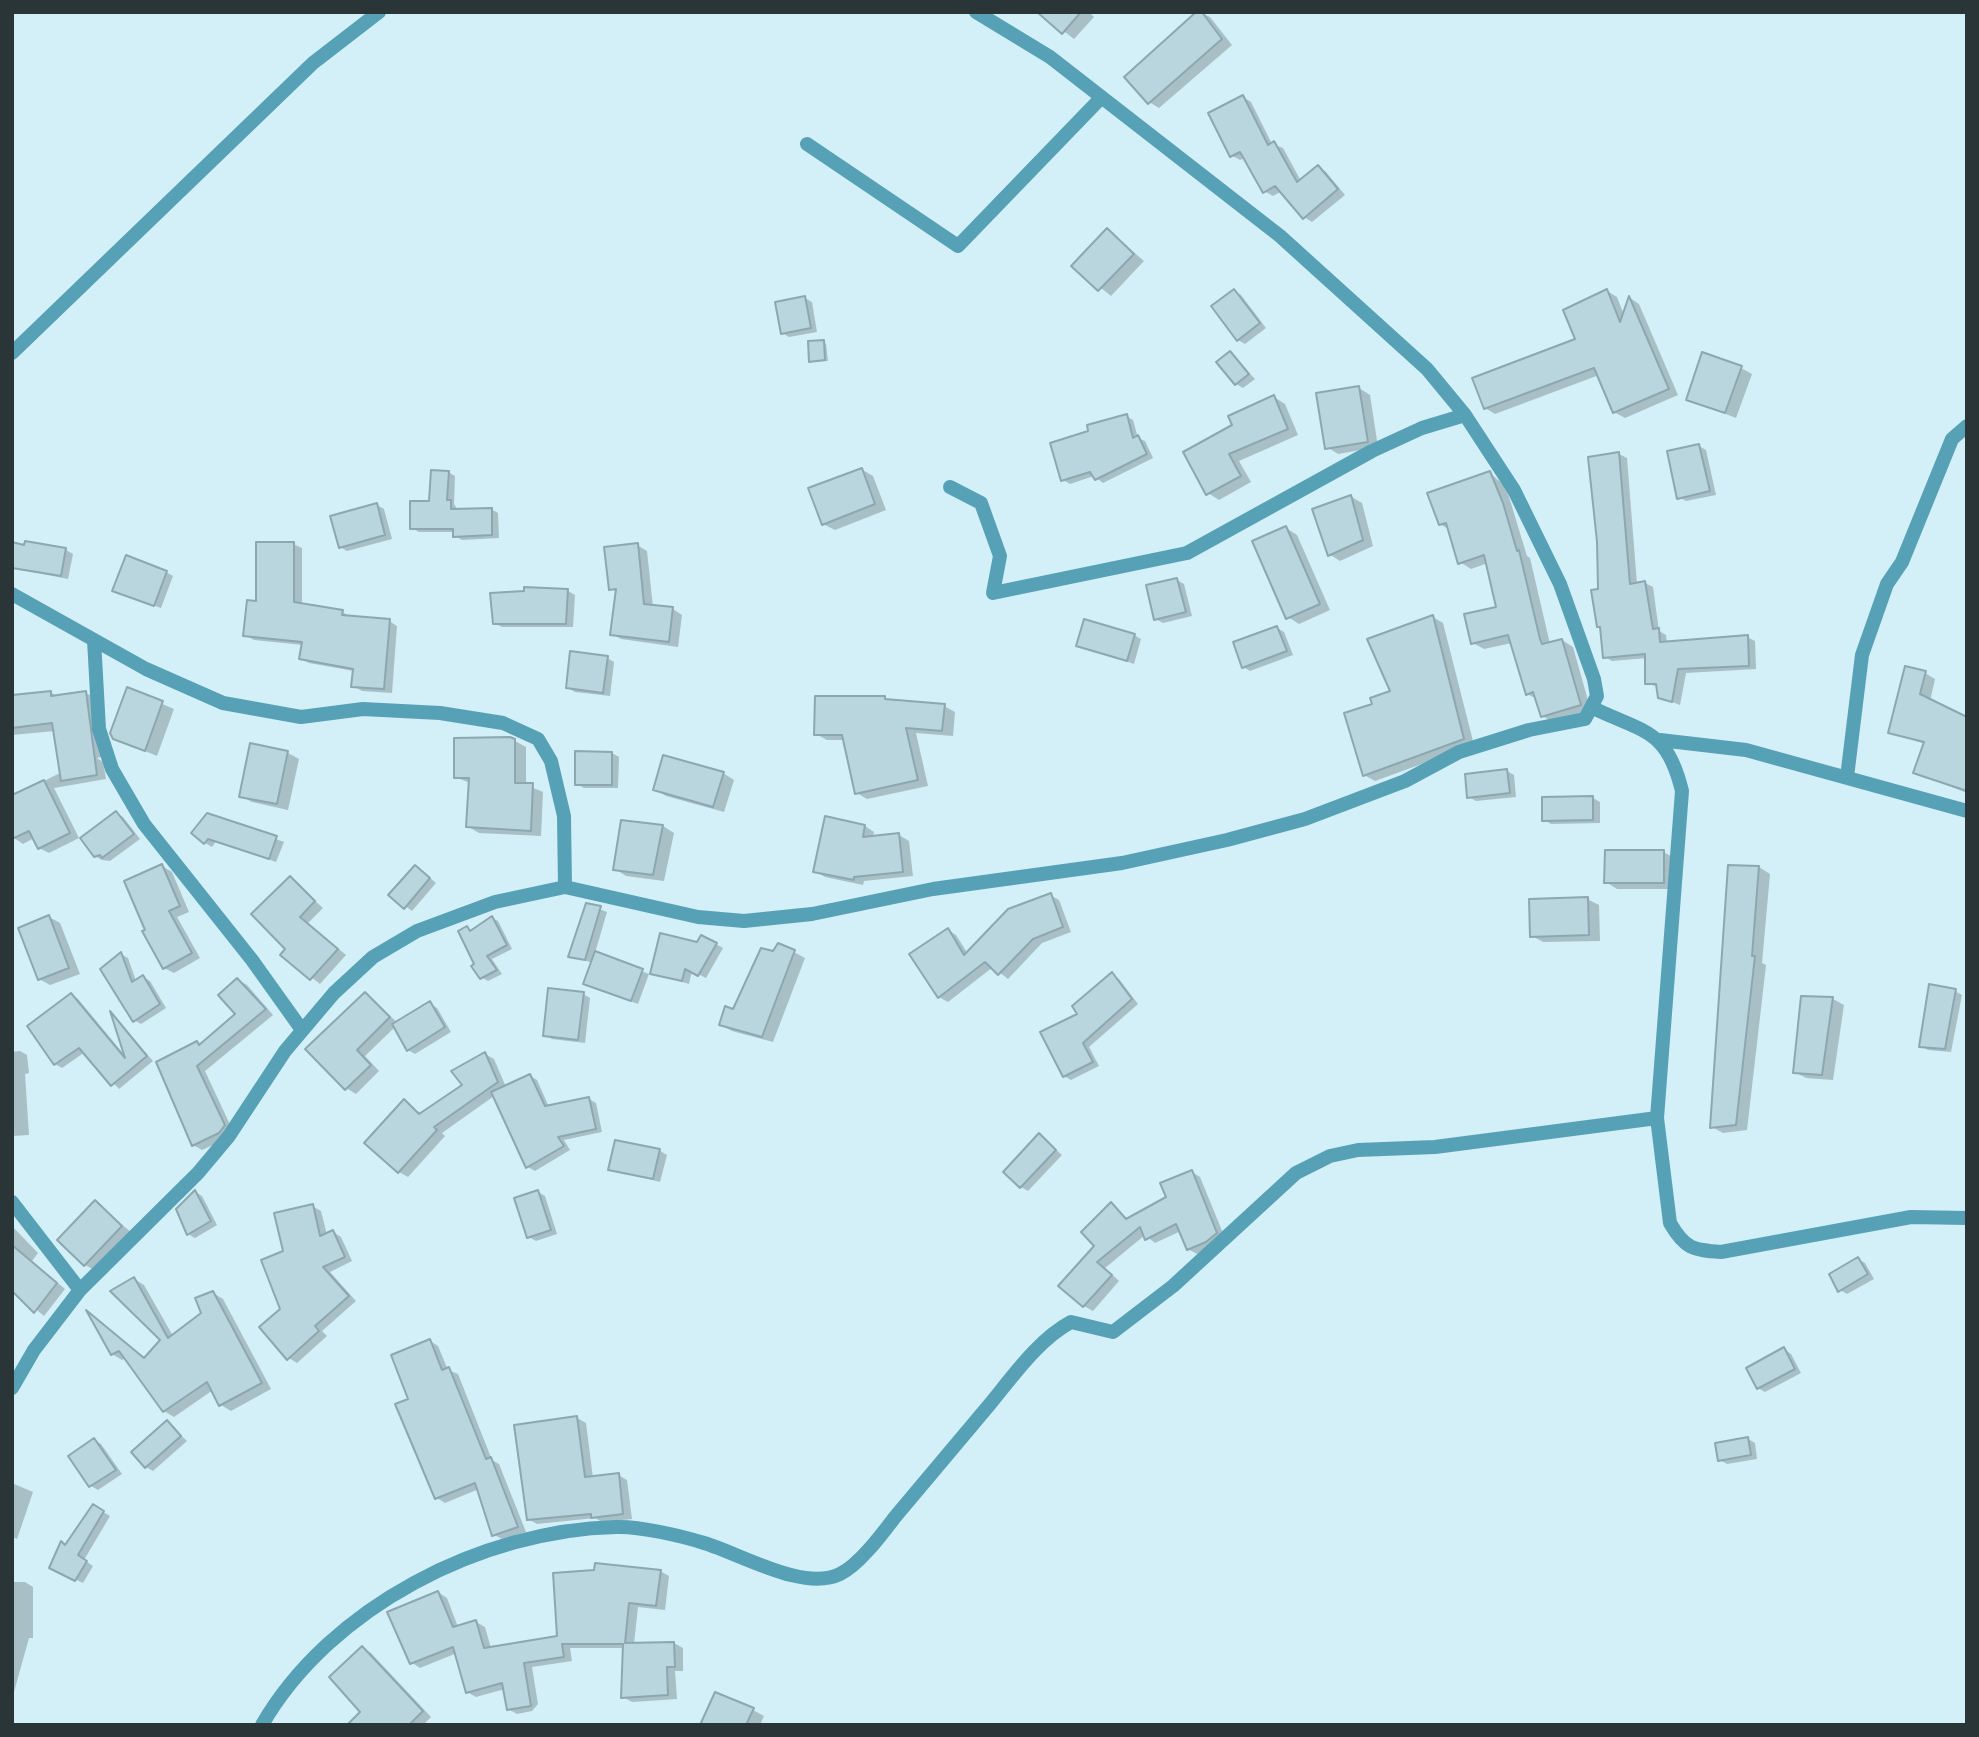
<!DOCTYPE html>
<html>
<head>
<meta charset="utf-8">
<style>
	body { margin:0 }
	#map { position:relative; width:1979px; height:1737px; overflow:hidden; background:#d3eff8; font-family:"Noto Sans",sans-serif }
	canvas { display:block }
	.frame { position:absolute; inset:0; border:14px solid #2a3538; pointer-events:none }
</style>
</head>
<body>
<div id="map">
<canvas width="1979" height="1737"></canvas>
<div class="frame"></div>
</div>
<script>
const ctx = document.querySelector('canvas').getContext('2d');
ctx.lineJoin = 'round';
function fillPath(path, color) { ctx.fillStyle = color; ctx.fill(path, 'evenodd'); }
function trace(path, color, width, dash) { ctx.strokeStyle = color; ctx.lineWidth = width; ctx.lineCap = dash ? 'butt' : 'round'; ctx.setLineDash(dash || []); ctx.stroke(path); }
const shadow = new Path2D(`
	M1039,12H1089L1094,17L1074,39Z
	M1199,12L1210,17L1232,45L1159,108L1149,102Z
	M1243,97L1251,102L1272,144L1283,148L1301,181L1318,167L1326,172L1345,195L1312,222L1304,217L1282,191L1273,196L1264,191L1245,158L1240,160L1231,155Z
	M1108,230L1144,261L1111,296L1074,266Z
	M1234,291L1241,295L1266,328L1245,344L1238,340Z
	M1607,291L1617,297L1624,315L1630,298L1639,304L1678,395L1625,418L1614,412L1599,375L1495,414L1485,408L1578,340Z
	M805,298L812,302L817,332L789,337L782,333Z
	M823,342L826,344L828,361L813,362L811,361Z
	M1230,353L1255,379L1243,388L1236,384Z
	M1741,368L1752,374L1736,418L1688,399Z
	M1359,388L1370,395L1378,447L1338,454L1327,447Z
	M1274,397L1285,404L1298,435L1239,461L1251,482L1219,500L1208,493L1234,426Z
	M1126,416L1133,420L1138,438L1145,441L1153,458L1103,483L1094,476L1070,484L1063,480L1090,432Z
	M1699,446L1706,450L1716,495L1686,501L1679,497Z
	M1619,454L1627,458L1637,584L1645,583L1653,587L1659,631L1666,635L1667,643L1747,637L1755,641L1756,669L1686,673L1680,705L1659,697L1658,687L1646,683L1647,658L1612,661L1605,657L1599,590Z
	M861,469L873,476L886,510L835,530L823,524Z
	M448,472L455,476L454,504L458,510L491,509L498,513L499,538L462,540L455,536V532H419L412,528Z
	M1490,473L1506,487L1527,556L1530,558L1550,644L1562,640L1573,647L1591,711L1553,722L1542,716L1537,699L1527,694L1512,643L1484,649L1473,643L1498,609L1488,563L1471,569L1460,562L1450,530L1440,524Z
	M1350,496L1362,503L1373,546L1340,561L1329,554Z
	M377,505L384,509L392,539L347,551L340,547Z
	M1286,528L1297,535L1330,610L1299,624L1288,617Z
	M12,544L66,550L73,554L68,579L12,568Z
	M293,544L302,548V605L342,612L351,617L389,621L397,626L392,693L362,691L353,686L354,671L309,663L301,658L303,645L254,640L245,635L258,603Z
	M637,545L647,551L653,607L673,609L682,615L678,647L621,639L612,634L618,593L610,588Z
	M166,572L173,576L161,608L121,594Z
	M1177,580L1184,584L1192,616L1163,623L1156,619Z
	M568,591L575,595L573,627H502L494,623Z
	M1433,617L1443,623L1474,745L1375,781L1364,775L1392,692Z
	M1277,628L1284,632L1293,655L1250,671L1243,667Z
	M1134,635L1141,639L1134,664L1078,645Z
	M607,658L614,662L610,696L575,692L568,688Z
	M1925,673L1935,679L1930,701L1967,719V793L1915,772L1925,744L1890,732Z
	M128,689L174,709L157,756L114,738Z
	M50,692L58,697L86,693L98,700L105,756L97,758L103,762L106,779L54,788L79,838L49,853L39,848L34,838L23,844L14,838L12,797L82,762L55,731L12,735V697Z
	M884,698L891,702L944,706L955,712L953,736L916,733L928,786L867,799L857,793L845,740H827L816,734Z
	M515,741L526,747V785L543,792L541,836L479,833L467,826L470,783L455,777Z
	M251,746L288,753L299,759L288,810L252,802L241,796Z
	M612,753L619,757L618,788H584L577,784Z
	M1507,771L1514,775L1516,797L1476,801L1469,797Z
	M723,773L734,780L724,812L666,796L655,789Z
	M1593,798L1600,802V823L1551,824L1544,820Z
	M116,813L123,817L140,839L110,861L102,860L95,856Z
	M208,815L284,842L276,862L216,841L212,847L205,843Z
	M663,826L674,833L664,881L626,876L615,869Z
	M865,826L874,832L873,838L899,835L909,841L913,876L864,881L863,885L825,877L815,871Z
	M1663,852L1675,858L1674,889H1617L1606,882Z
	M162,866L172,872L189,912L177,917L200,958L174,973L164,968Z
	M1729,866L1759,867L1770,874L1762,963L1766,965L1747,1130L1723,1133L1712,1127Z
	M422,871L436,883L412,911L391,895Z
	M290,878L323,908L308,923L346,955L320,984L282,954L287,948Z
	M1050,895L1059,900L1071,932L1042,943L1008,979L993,967L948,1002L939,997L948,930L956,935L968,954Z
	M1587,899L1599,905L1600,941L1543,942L1532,936Z
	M588,905L607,912L595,953L649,974L638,1004L592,987L593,963L570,956Z
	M49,917L60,923L80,974L50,985L39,979Z
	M492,918L498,921L512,949L492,959L502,974L488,981L481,977L467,928L473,932Z
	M698,944H716L723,948L706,978L692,971L689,984L652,973Z
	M794,952L805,958L773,1042L732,1031L721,1025L774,953Z
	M121,954L128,958L136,981L143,977L150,981L166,1008L141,1024L134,1020Z
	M1112,975L1119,979L1138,1004L1089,1047L1099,1066L1071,1080L1064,1076L1080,1014Z
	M238,980L247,985L273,1015L205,1071L233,1131L228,1138L202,1150L193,1145L197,1043L201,1045L237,1014Z
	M1955,991L1962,995L1951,1052L1928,1050L1921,1046Z
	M365,994L398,1023L430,1004L437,1008L451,1032L415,1054L408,1050L396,1026L365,1056L379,1071L356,1094L346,1088Z
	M583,994L590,998L585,1043L552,1039L545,1035Z
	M71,995L78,999L126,1057L113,1015L153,1061L119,1089L85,1052L62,1068L55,1064Z
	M1803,998L1833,999L1844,1005L1833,1080L1806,1078L1795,1072Z
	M20,1051L27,1055L29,1073L25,1074L29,1135L12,1136V1052Z
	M485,1054L494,1059L506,1087L530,1076L537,1080L549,1107L589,1099L596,1103L602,1132L564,1140L570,1150L535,1171L528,1167L494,1096L442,1133L445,1136L408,1177L399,1172L404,1102L422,1114L465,1086Z
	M1039,1135L1062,1155L1028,1191L1021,1187Z
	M660,1151L667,1155L660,1182L610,1169Z
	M1192,1172L1200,1177L1225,1238L1215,1247L1197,1254L1188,1249L1181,1231L1155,1243L1145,1235L1105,1268L1119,1281L1093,1311L1084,1306L1096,1246L1111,1204L1129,1220L1168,1198Z
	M195,1192L202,1196L217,1225L195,1238L188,1234Z
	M538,1192L545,1196L557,1234L536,1241L529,1237Z
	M96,1203L132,1233L96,1271L85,1265Z
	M312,1206L321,1211L327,1235L333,1232L341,1237L352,1261L330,1272L356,1301L322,1331L327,1336L297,1363L289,1358L282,1309L285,1252Z
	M12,1226L38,1253L32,1261L65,1289L44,1316L12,1289Z
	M1858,1259L1865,1263L1874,1279L1847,1294L1840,1290Z
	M134,1279L144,1285L173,1336L204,1314L213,1293L223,1299L271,1389L231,1411L221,1405L213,1390L174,1417L164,1411L126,1358L122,1360L112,1354L90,1315L146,1359L162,1340Z
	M430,1341L438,1346L448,1370L458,1374L492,1460L499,1464L526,1532L502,1539L493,1534L479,1489L445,1503L437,1498L410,1400Z
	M1784,1349L1791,1354L1801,1373L1765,1392L1758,1388Z
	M577,1418L586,1423L593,1478L618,1475L627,1480L632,1519L602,1522L595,1518L537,1524L528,1519Z
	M167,1422L187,1441L153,1471L146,1467Z
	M1748,1439L1755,1443L1757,1459L1727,1464L1720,1460Z
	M94,1440L101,1444L122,1474L98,1490L91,1486L71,1456Z
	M12,1483L33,1492L17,1539L12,1537Z
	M93,1506L110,1516L84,1560L93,1566L83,1583L58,1571L66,1547Z
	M660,1571L669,1576L665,1610L638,1607L634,1644L674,1643L683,1648V1671H675L677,1699L632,1702L623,1697L624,1648H570L572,1661L532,1667L538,1704L532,1711L517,1714L508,1709L505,1689L476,1697L467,1692L457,1653L420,1668L411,1662L438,1592L447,1598L458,1627L476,1622L485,1627L491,1648L559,1637Z
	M12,1582H25L33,1587V1638H29L12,1699Z
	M362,1648L371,1653L431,1717L423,1725H349L363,1712Z
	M753,1710L764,1716L760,1725H702Z`);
const building = new Path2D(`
	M1037,12H1081L1062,34Z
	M1196,12H1202L1222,39L1148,104L1124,77Z
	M1243,95L1268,145L1274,141L1297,182L1318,165L1338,189L1303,219L1275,186L1263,193L1240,152L1230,157L1208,113Z
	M1107,228L1134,254L1098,291L1071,266Z
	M1234,289L1260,323L1237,341L1211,306Z
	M1607,289L1620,322L1629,296L1669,389L1613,413L1594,368L1484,409L1472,378L1575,339L1563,310Z
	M805,296L811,328L781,334L775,302Z
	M824,340L825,360L809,362L808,341Z
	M1230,351L1249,374L1235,385L1216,362Z
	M1702,352L1742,366L1725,413L1686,400Z
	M1359,386L1368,442L1325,449L1316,393Z
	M1274,395L1288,429L1229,454L1241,476L1206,495L1183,452L1232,425L1228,416Z
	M1127,414L1133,438L1138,435L1147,454L1095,480L1090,472L1061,481L1050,443L1088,431L1087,425Z
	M1699,444L1710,491L1677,499L1667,451Z
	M1619,452L1630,584L1645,581L1653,629L1659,628L1660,642L1748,635L1749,666L1678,669L1672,702L1658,698L1656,684H1645V654L1603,658L1600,627H1597L1591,590L1598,589L1597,542L1588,457Z
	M862,468L875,504L822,525L808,488Z
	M431,470L449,471L447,500H451V509L492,508V535L453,537V529H410V501H429Z
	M1490,471L1503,503L1517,551L1519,550L1540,639L1542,644L1562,639L1581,705L1541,717L1533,692L1526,695L1508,635L1471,644L1464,614L1496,607L1484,555L1458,564L1446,523L1439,525L1427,493Z
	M1351,495L1363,540L1328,556L1312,509Z
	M377,503L385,535L339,548L330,516Z
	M1286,526L1320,604L1286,619L1252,541Z
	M25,541L66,548L61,576L12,568V542L24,545Z
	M256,542H294V602L343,610L342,615L390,619L384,689L351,687L353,669L299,659L302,642L243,636L247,600L256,601Z
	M638,543L644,604L673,607L669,642L610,635L616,589L609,590L604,547Z
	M126,555L167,571L154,606L112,591Z
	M1177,578L1186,612L1154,620L1146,585Z
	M524,587L568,589L566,624H493L490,593L524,591Z
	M1433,615L1464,739L1363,776L1344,713L1372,704L1370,698L1390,691L1367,639Z
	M1084,619L1135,634L1127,661L1076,646Z
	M1277,626L1287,651L1242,668L1233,642Z
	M570,651L608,656L603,693L566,688Z
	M1905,666L1926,671L1920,694L1967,717V791L1913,773L1924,742L1888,733Z
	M127,687L163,701L145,751L113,739L110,733Z
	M51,691V696L86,691L97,775L61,781L52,723L12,728V695Z
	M815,696H885V699L945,704L942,731L906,728L918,780L855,794L842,735H814Z
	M510,737L515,739V783H533L531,831L466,827L469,778H454V738Z
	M250,743L288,751L277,804L239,797Z
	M575,751L612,752V785H575Z
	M663,755L724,772L713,807L653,790Z
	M1507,769L1510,793L1467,798L1465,774Z
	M44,780L70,833L38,849L29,831L12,839V795Z
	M1593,796V820L1542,821V797Z
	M116,811L134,834L102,858L100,855L94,857L80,838Z
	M207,813L277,836L269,859L208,839L204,844L191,833Z
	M825,816L865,825L863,837L899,833L903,872L854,877V880L813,872Z
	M621,820L663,825L653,875L613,870Z
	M1605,850H1664V883H1604Z
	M162,864L180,906L169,911L192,953L163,969L142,931L145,930L124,881Z
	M415,865L430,878L404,909L388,895Z
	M1728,865L1759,866L1752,956H1755L1736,1125L1710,1128Z
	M290,876L315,901L300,917L338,949L310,980L280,955L285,949L251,914Z
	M1051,893L1063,927L1033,939L998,975L985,962L938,998L909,954L948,928L964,955L1008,909Z
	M1588,897L1589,935L1530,937L1529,899Z
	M586,903L601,906L585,960L568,957Z
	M49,915L69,968L38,980L18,928Z
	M492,916L507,945L487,956L497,970L480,979L471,966L474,964L458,931L467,926L470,931Z
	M660,933L697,942L701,935L717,943L698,976L685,969L682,981L650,974Z
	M778,943L795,950L762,1037L719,1025L725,1006L733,1009L761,948L773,951Z
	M595,951L643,969L631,1001L583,984Z
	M121,952L132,982L143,975L160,1004L133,1022L100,969Z
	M1112,972L1132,999L1083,1043L1093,1062L1063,1077L1040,1032L1077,1014L1072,1006Z
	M237,978L266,1009L197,1066L225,1125L219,1133L192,1146L156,1062L197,1041L199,1045L235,1014L218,995Z
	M1929,984L1956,989L1945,1049L1919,1047Z
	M548,988L584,992L578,1040L543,1036Z
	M365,992L390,1017L357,1050L371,1065L345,1090L305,1049Z
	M71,993L125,1058L110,1011L147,1056L111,1086L79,1048L54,1065L27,1026Z
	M1801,996L1833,997L1822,1075L1793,1073Z
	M430,1001L445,1027L407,1051L392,1024Z
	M485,1052L498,1082L434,1127L437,1130L398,1173L364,1143L404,1099L419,1114L462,1085L451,1071Z
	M530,1074L545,1106L589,1097L596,1129L558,1137L564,1146L526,1168L491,1092Z
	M1039,1133L1056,1150L1020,1188L1003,1172Z
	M615,1140L660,1149L653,1179L608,1170Z
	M1192,1170L1217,1233L1206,1242L1187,1250L1176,1224L1145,1240L1140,1227L1097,1262L1112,1275L1083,1307L1058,1286L1094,1246L1081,1232L1111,1202L1126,1219L1166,1197L1160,1183Z
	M195,1190L211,1221L187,1235L176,1209Z
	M538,1190L551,1230L527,1238L514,1198Z
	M95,1200L122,1226L84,1266L57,1240Z
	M313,1204L320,1236L333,1230L345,1257L323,1267L349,1296L315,1326L319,1331L287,1360L259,1327L280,1309L261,1260L283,1251L274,1213Z
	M12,1245L57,1283L34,1313L12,1291Z
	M1858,1257L1868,1274L1838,1292L1829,1274Z
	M134,1277L168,1338L201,1313L195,1298L213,1291L262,1383L219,1406L207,1382L163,1412L119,1351L111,1355L86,1310L144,1358L160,1340L110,1291Z
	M430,1339L442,1370L449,1367L486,1459L491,1457L518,1527L492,1536L475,1483L435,1499L395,1404L408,1399L391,1355Z
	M1784,1347L1795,1369L1757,1389L1746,1368Z
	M577,1416L585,1477L619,1473L623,1514L591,1518V1514L527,1520L514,1425Z
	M167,1420L181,1436L145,1468L131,1452Z
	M1748,1437L1751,1455L1718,1461L1715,1443Z
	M94,1438L116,1470L89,1487L68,1456Z
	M93,1504L104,1511L78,1555L87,1561L75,1581L49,1568L61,1541L65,1545Z
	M595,1563L661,1570L656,1606L629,1603L625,1643L674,1642L675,1667H667L668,1695L621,1698L623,1644H562L564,1657L524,1663L531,1706L507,1710L502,1683L466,1693L453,1647L410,1664L387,1612L438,1591L453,1627L476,1620L484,1648L557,1636L553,1573L594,1570Z
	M362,1646L423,1711L409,1725H347L360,1712L329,1677Z
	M715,1692L754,1708L746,1725H700Z`);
const street = new Path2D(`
	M807,144L958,246L1100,99
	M12,353L313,63L379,12
	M950,487L981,503L1000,556L993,593L1187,553L1372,451L1422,428L1465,415
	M12,594L146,669L223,703L301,717L363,709L440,713L503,723L538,739L551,761L564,816L565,887
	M94,640L99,729L112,769L144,824L252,960L302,1030
	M1593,708C1645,733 1667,729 1682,791L1657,1118L1670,1223C1685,1249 1693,1250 1721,1252L1911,1217L1967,1218
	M1660,740L1746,750L1967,811
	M1847,777L1862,655L1887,584L1902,562L1952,439L1967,426
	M12,1202L80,1290
	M12,1388L34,1350L80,1290L198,1173L229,1136L285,1051L334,993L373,957L417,931L495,902L565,887L698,917L744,921L812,914L933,889L1122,863L1227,840L1305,819L1405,781L1459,752L1529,730L1585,719L1597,696L1594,679L1560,584L1514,490L1465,415L1427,369L1280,236L1050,57L976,12
	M262,1725C330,1607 482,1530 616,1527C639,1526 682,1536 704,1543C741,1554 804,1592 840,1574C859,1565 882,1534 895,1517C927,1479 958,1442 990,1404C1013,1376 1039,1339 1071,1322L1113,1332L1173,1286L1296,1173L1330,1156L1358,1150L1435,1147L1657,1118`);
fillPath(shadow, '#0003');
fillPath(building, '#b9d5dd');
trace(building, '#8ca7af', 2);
trace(street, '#57a1b6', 14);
</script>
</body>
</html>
